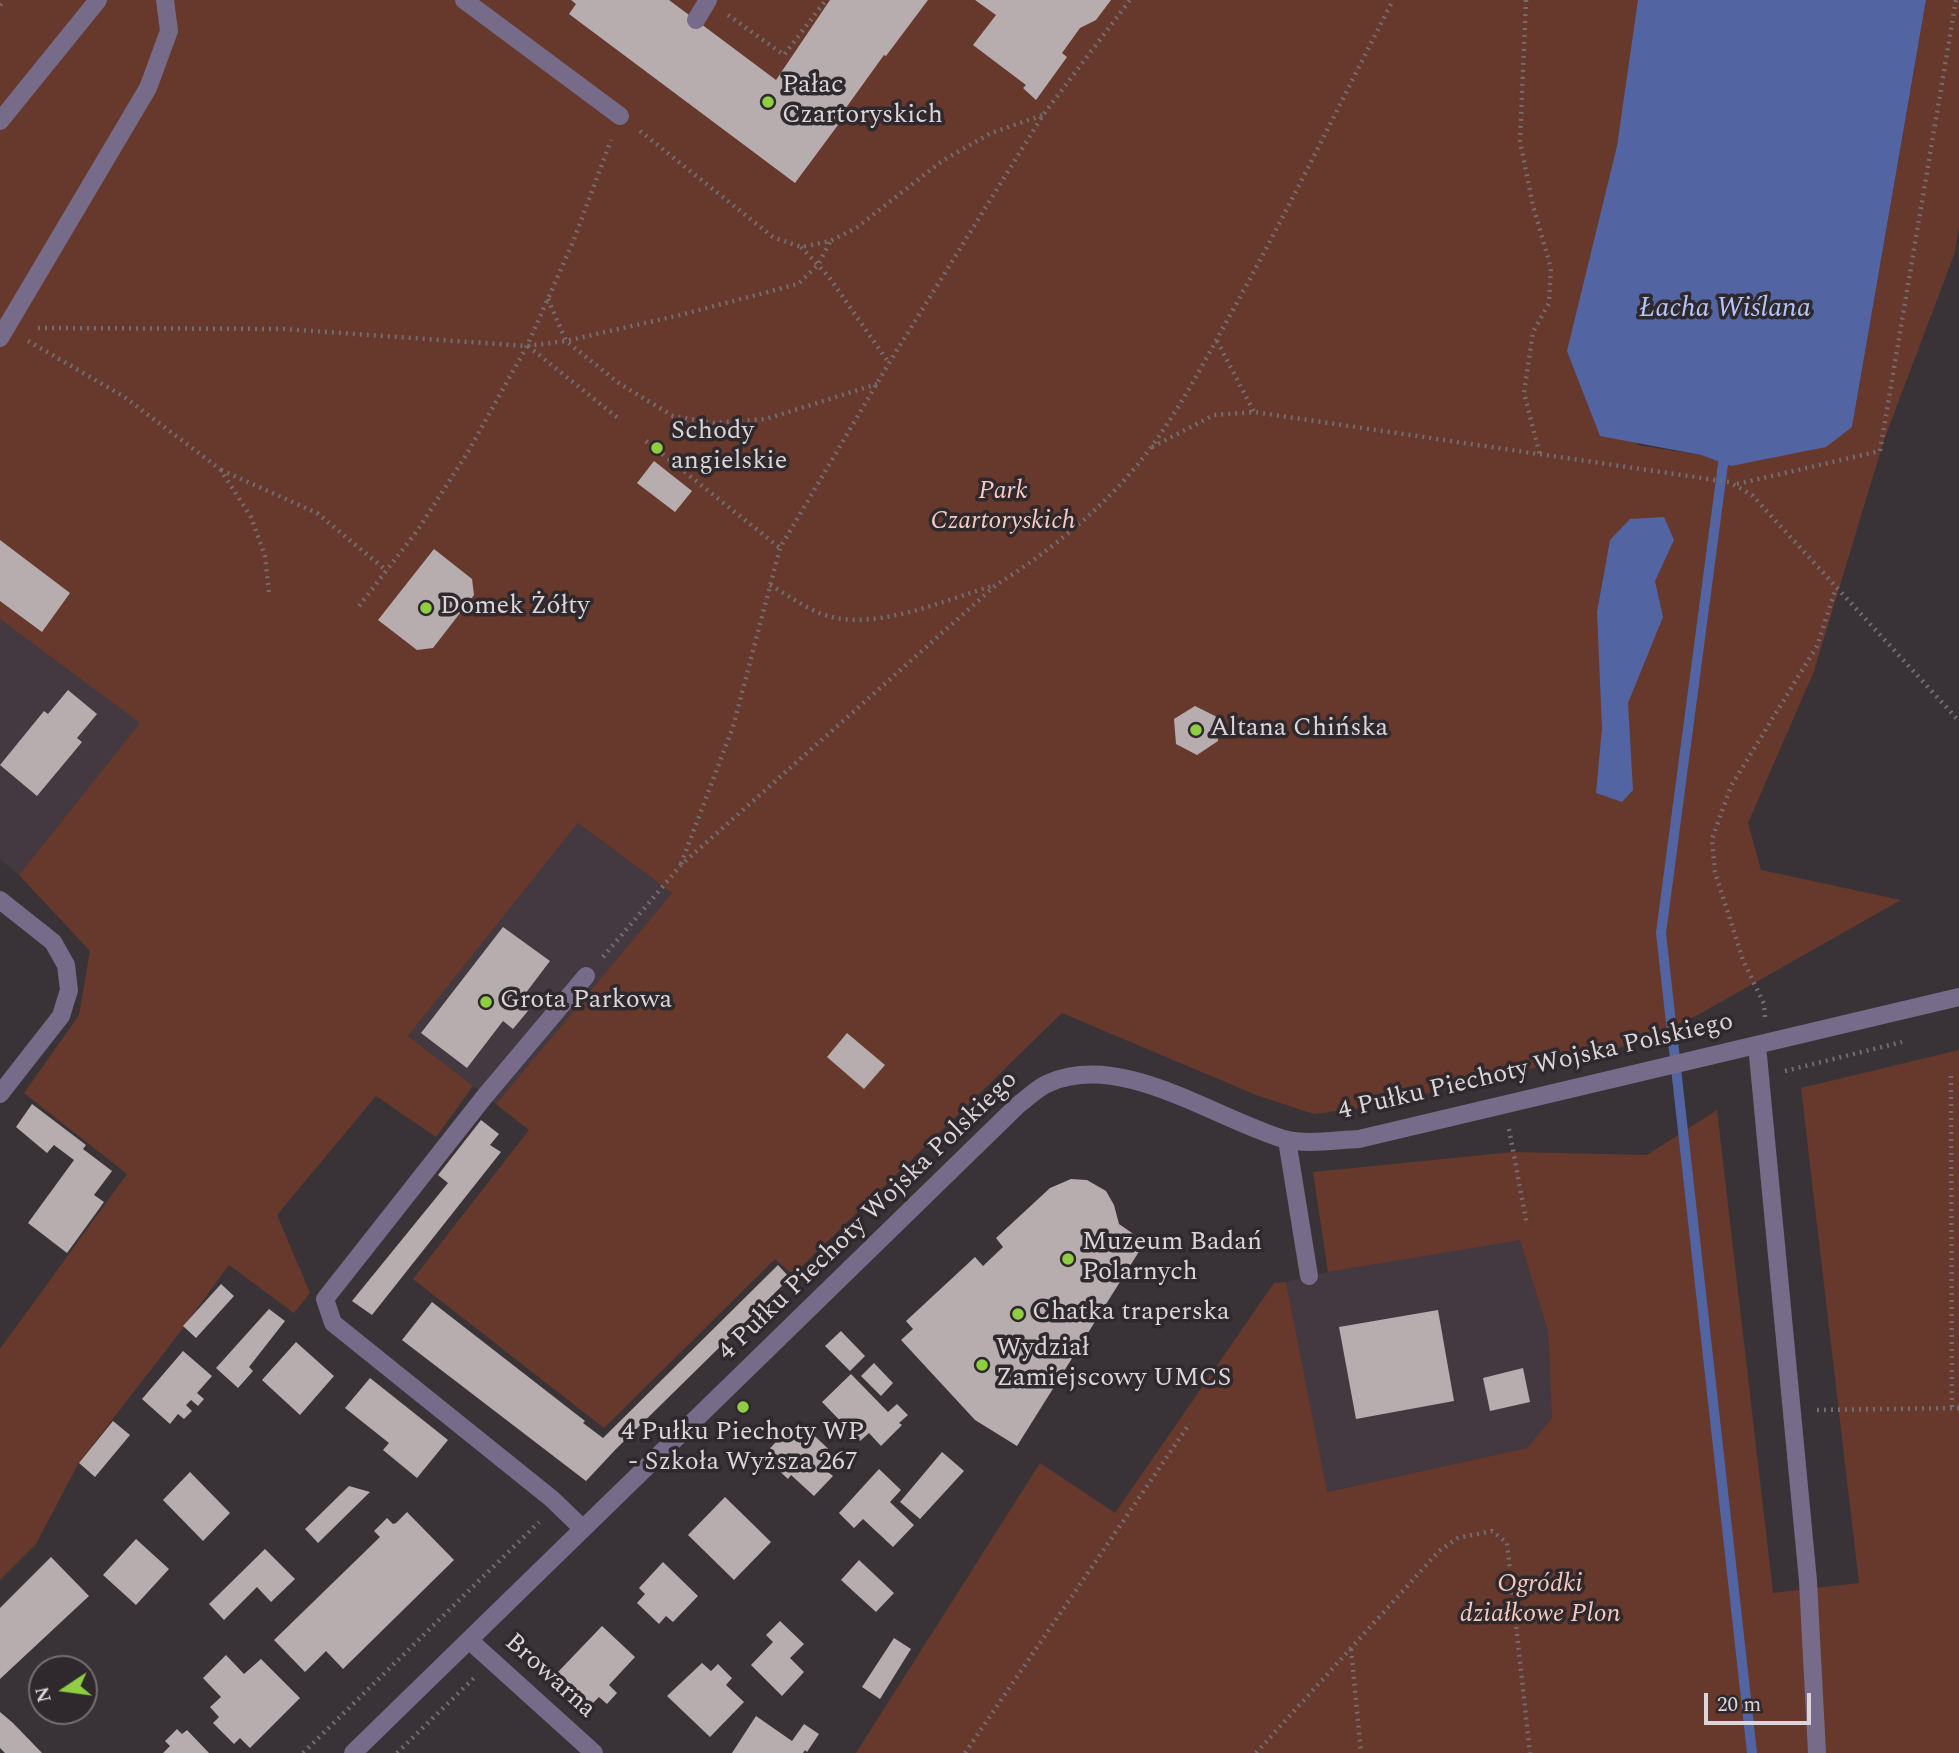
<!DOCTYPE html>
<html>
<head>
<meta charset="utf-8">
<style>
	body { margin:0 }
	#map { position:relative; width:1959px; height:1753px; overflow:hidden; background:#393337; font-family:Spectral,serif }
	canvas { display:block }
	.north { position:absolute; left:28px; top:1655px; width:70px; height:70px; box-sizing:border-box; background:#2f292d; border:2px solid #736e71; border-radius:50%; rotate:257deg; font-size:19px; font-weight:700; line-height:28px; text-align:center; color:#d9d5d8 }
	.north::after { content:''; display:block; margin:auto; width:24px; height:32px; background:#8fcd42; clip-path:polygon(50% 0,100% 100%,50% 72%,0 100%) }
	.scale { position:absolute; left:1704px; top:1693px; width:107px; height:32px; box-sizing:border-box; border:4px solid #d9d5d8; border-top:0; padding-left:9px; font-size:21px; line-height:24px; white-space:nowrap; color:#d9d5d8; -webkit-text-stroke:5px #2f292d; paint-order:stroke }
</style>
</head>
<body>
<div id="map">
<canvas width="1959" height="1753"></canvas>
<div class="north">N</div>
<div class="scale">20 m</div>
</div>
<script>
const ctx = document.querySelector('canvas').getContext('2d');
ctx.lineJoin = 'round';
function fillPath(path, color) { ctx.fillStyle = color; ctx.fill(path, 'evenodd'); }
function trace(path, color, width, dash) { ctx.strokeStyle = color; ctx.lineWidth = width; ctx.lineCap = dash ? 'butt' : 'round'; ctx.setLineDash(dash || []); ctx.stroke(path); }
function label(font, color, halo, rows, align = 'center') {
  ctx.font = font + ' Spectral,serif'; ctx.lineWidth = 7; ctx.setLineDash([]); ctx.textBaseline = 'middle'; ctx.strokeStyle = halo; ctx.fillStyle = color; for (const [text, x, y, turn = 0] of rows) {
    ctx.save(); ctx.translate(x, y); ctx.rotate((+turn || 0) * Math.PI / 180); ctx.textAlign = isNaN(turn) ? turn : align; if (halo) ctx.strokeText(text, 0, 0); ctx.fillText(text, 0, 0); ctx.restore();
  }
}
const built = new Path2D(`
	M0,619L141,723L19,875L0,859Z
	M578,823L672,893L496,1104L408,1036Z
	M1520,1239L1548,1331L1552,1418L1527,1448L1326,1492L1286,1282L1328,1272Z`);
const green = new Path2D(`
	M0,0H1728L1637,445L1701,455L1731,466L1852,427L1926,0H1959V226L1955,252L1884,440L1814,671L1748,823L1761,870L1901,900L1696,1016L1626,1046L1379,1105L1314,1114L1256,1095L1062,1013L793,1275L775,1259L604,1428L413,1279L529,1130L496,1104L672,893L578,823L408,1036L473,1086L436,1137L376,1096L277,1215L310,1293L294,1313L229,1265L180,1332L78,1464L36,1544L0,1580V1349L127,1174L24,1093L79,1015L90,951L19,875L140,723L0,619Z
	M1959,1050V1753H856L1040,1463L1115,1513L1274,1283L1286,1282L1327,1492L1527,1448L1552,1418L1548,1331L1520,1240L1328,1272L1313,1172L1513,1152L1647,1155L1717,1110L1773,1593L1859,1583L1801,1088Z`);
const water = new Path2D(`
	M1638,0H1926L1852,427L1826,447L1731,466L1701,455L1600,436L1567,351L1617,146Z
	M1664,517L1674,540L1655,581L1663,617L1628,703L1633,790L1622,802L1596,793L1602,728L1597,612L1610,540L1630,519Z`);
const stream = new Path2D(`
	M1725,449L1661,933L1752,1753`);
const building = new Path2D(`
	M571,0H669L776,80L830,0H928L886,56L884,55L835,123L838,125L795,183L569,14L576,4Z
	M975,0H1111L1096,20L1080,28L1062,53L1067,57L1036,100L1023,88L1026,85L973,45L996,15Z
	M654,461L692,491L675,512L637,483Z
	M0,540L70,593L42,632L0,601Z
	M434,549L472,579L474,595L433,648L417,650L378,620Z
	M68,690L97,714L77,738L82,742L37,796L0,765L44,711L48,714Z
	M1195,706L1217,717L1218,741L1197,755L1176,744L1174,719Z
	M503,927L550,961L522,998L532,1006L513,1029L503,1021L467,1068L421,1033Z
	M847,1033L885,1065L864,1089L827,1057Z
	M32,1104L86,1145L83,1149L112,1171L94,1195L104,1202L67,1253L28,1223L74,1160L54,1145L47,1153L16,1127Z
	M481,1120L499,1134L490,1145L501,1152L372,1315L352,1301L448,1183L438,1175Z
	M1071,1179L1087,1180L1106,1191L1114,1205L1119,1224L1145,1242L1017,1446L975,1420L901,1340L913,1329L906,1321L975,1257L983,1266L1003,1247L996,1238L1050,1188Z
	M778,1265L790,1278L616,1449L586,1481L402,1340L432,1302L585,1421L583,1423L603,1438Z
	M221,1284L234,1296L196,1338L183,1326Z
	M269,1309L285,1321L249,1367L253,1371L238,1388L216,1368Z
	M1438,1310L1454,1401L1356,1419L1339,1327Z
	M841,1331L865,1356L850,1371L825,1346Z
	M296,1342L334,1376L300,1415L262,1380Z
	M183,1351L212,1376L197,1393L204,1399L198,1406L191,1400L186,1405L192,1411L184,1419L178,1414L170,1424L142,1399Z
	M874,1363L893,1383L881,1396L861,1376Z
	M1523,1368L1530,1402L1490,1411L1483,1378Z
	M851,1374L888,1412L897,1404L908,1415L899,1423L902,1425L881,1446L869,1433L860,1441L822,1402Z
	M370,1378L448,1440L417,1478L383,1450L389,1443L345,1408Z
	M113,1421L130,1435L95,1477L79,1463Z
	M801,1423L840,1460L828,1472L833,1476L814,1496L791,1475L788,1479L763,1456L785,1432L789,1436Z
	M942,1452L964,1471L920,1519L900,1502Z
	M879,1469L901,1490L890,1502L914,1525L893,1547L863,1519L854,1528L839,1513Z
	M190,1472L230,1513L203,1541L163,1500Z
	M349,1486L370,1492L318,1543L305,1529Z
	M725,1497L771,1542L734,1580L688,1535Z
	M407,1512L454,1560L343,1669L326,1651L305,1672L274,1640L380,1537L374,1531L387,1518L393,1524L396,1523Z
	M136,1539L169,1569L136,1605L103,1575Z
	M265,1549L295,1579L271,1602L257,1587L224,1620L209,1604Z
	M51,1557L89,1596L0,1679V1608Z
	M859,1560L894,1593L876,1612L841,1580Z
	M663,1562L698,1596L673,1622L666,1616L659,1624L637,1603L645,1594L639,1588Z
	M780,1621L804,1644L790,1658L804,1672L782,1696L751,1665L773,1642L766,1635Z
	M602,1626L635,1657L609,1685L617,1693L607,1704L599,1697L591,1705L558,1672Z
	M894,1638L911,1649L880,1699L862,1687Z
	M226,1655L244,1674L261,1659L300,1698L250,1748L240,1738L234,1744L213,1723L219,1717L210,1707L221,1697L203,1678Z
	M702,1663L711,1671L718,1664L732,1678L726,1685L744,1702L710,1737L667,1696Z
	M0,1712L13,1723L42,1753H5L0,1748Z
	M756,1716L792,1741L804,1724L819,1734L807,1752L805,1750L803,1753H732Z
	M177,1729L182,1734L187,1730L209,1753H163L170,1746L165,1741Z`);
const path = new Path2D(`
	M1526,0L1520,141L1533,206L1551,268L1549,303L1533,332L1524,393L1540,455
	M0,5L4,0
	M728,15L784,55L826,0
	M640,131L773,237L801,247L830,241L856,228L942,161L991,133L1043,115
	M801,247L829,277L889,363
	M548,299L566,341L620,384L673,416L713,423L766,419L877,384
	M38,328L284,329L527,346L566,341L676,316L798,284L818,265L830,242
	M28,341L123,396L220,469L251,517L265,556L269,593
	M1217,341L1254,412
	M528,346L619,419
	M646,441L780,548
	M1152,447L1214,415L1254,412L1729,482L1752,495L1959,721
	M221,470L317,513L387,571
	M1737,484L1880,451L1956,0
	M770,585C786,594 801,605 817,612C867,635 942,601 992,586
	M359,606L417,531L468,452L527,346L573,242L611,140
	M681,864L733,727L780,548L889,363L1043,115L1130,0
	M603,957L681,865L996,585C1041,557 1091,518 1127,477C1167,432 1195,379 1224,326C1284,219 1337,109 1393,0
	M1765,1017L1764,1004L1743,960L1715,872L1712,839L1731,786L1817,646L1836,588
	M1785,1071L1902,1042
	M1951,1076L1952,1409
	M1509,1129L1527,1225
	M1817,1410L1959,1408
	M1351,1649L1361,1753
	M303,1753L539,1522
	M397,1753L474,1678
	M965,1753L1190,1423
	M1256,1753L1439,1551L1458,1538L1492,1531L1507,1543L1530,1753`);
const minor = new Path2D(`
	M464,0L620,116
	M696,20L708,0
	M0,121L98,0
	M0,338L148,88L169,31L165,0
	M0,900L53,942L66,965L69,990L61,1016L0,1094
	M1757,1045L1808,1581L1817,1753
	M1287,1140L1309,1276
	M583,1529L552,1499L333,1323L325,1299L485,1096L586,976
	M469,1640L594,1753
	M353,1753L1018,1105C1028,1098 1038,1087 1049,1083C1121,1051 1214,1118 1284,1139C1306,1145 1335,1140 1359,1139L1959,997`);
const markers = [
	[768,102,7,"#8fcd42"],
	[657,448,7,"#8fcd42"],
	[426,608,7,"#8fcd42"],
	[1196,730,7,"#8fcd42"],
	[486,1002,7,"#8fcd42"],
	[1068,1259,7,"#8fcd42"],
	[1018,1314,7,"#8fcd42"],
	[982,1365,7,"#8fcd42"],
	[743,1407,7,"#8fcd42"]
];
const poiNames = [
	["Pałac",782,87],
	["Czartoryskich",782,117],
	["Schody",671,433],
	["angielskie",671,463],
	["Domek Żółty",440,608],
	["Altana Chińska",1210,730],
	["Grota Parkowa",500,1002],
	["Muzeum Badań",1082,1244],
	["Polarnych",1082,1274],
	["Chatka traperska",1032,1314],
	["Wydział",996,1350],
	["Zamiejscowy UMCS",996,1380],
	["4 Pułku Piechoty WP",743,1434,"center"],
	["- Szkoła Wyższa 267",743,1464,"center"]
];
const parkNames = [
	["Park",1003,493],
	["Czartoryskich",1003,523],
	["Ogródki",1540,1586],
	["działkowe Plon",1540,1616]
];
const streetNames = [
	["4 Pułku Piechoty Wojska Polskiego",1536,1068,-13],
	["4 Pułku Piechoty Wojska Polskiego",869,1217,-44],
	["Browarna",549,1677,42]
];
const waterNames = [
	["Łacha Wiślana",1725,311]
];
fillPath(built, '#443841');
fillPath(green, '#67392c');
fillPath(water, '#5264a2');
trace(stream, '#5264a2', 10);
fillPath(building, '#b7adaf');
trace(path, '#726c70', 4.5, [2, 5]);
trace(minor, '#766b88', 18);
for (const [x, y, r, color] of markers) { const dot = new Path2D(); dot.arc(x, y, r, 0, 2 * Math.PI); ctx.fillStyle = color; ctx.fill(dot); trace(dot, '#2f292d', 2.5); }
label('26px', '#d9d5d8', '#2f292d', poiNames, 'left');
label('italic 26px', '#f5c9bd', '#2f292d', parkNames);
label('26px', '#d9d5d8', '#2f292d', streetNames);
label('italic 28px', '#b3c5fb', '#2f292d', waterNames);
</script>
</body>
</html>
